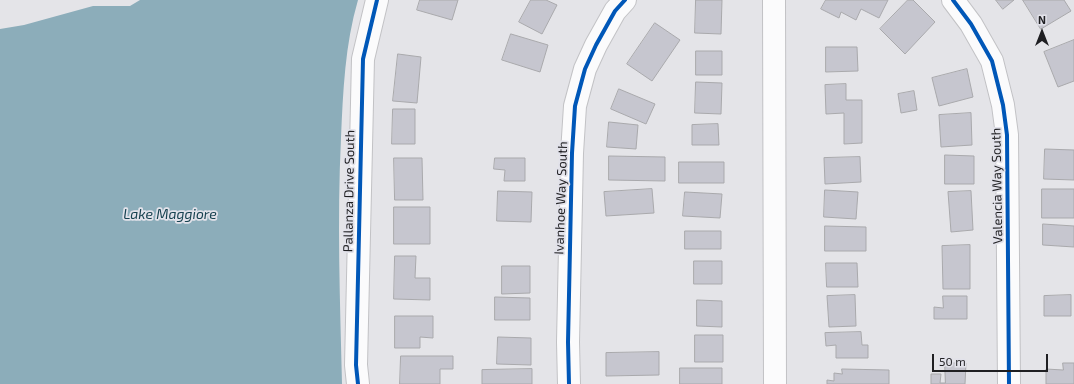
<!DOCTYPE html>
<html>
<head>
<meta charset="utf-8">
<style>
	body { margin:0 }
	#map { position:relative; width:1074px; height:384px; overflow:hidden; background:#e4e4e8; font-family:"Exo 2",sans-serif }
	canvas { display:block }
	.north { position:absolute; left:1022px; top:12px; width:40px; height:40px; -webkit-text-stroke:3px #e2e2ea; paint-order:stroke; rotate:0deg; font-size:11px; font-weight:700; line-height:16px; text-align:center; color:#1f1f22 }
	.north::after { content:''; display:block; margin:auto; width:14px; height:18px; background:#1f1f22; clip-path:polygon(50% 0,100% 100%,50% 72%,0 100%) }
	.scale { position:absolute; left:932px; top:354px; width:116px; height:18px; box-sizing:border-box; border:2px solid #1f1f22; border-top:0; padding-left:5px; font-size:12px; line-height:14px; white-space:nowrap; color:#1f1f22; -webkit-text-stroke:3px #e2e2ea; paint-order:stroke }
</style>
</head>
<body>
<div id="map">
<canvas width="1074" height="384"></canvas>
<div class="north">N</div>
<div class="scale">50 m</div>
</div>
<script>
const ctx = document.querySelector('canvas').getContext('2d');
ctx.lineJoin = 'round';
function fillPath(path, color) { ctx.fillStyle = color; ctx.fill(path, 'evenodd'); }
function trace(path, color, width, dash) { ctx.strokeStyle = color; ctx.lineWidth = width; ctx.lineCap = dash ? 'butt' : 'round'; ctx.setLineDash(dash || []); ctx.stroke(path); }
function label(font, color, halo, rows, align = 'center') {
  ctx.font = font + ' "Exo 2",sans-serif'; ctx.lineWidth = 3.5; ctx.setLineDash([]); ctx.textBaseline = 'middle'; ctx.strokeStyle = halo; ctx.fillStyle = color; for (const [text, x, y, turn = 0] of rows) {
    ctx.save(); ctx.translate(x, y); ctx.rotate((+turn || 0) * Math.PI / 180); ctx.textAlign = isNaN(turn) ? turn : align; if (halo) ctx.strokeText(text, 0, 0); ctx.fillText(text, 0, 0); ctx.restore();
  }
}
const water = new Path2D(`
	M140,0H358C345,44 343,92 341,138C337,220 340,302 342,384H0V29L24,25L93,6H130Z`);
const building = new Path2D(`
	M420,0H458L452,20L417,10Z
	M531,0H546L557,5L542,34L519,22Z
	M696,0H722L721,34L695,33Z
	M826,0H888L879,18L861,9L856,20L841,12L839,18L821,9Z
	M908,0H913L935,22L905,54L880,29Z
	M996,0H1014L1003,9Z
	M1023,0H1064L1071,11L1041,29Z
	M655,23L680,40L652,81L627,64Z
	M511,34L548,45L540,72L502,60Z
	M1074,40V81L1058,87L1044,52Z
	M826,47H857L858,71L826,72Z
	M696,51H722V75H696Z
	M398,54L421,57L417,103L393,101Z
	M967,69L973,97L939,106L932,78Z
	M696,82L722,83L721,114L695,113Z
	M846,84V100H862V143L844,144V113L826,114L825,85Z
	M619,89L655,104L646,124L611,109Z
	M914,91L917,110L901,113L898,94Z
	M393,109H415V144H392Z
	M971,113L972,145L941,147L939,115Z
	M609,122L638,125L636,149L607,147Z
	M718,124L719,145H692V125Z
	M1045,149L1074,150V180L1044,179Z
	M945,155L974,156V184H945Z
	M609,156L665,157V181L609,180Z
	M860,157L861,182L825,184L824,158Z
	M394,158H422L423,200H395Z
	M495,158H525V181H504L505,170L494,169Z
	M679,162H724V183H679Z
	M652,189L654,213L606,216L604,192Z
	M1042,189H1074V218H1042Z
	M825,190L858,192L856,219L824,217Z
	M498,191L532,192L531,222L497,221Z
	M971,191L973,230L951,232L948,192Z
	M685,192L722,194L720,218L683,216Z
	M394,207H430V244H394Z
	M1043,224L1074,226V247L1043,245Z
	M825,226L866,227V251H825Z
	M685,231H721V249H685Z
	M970,245V289H943L942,246Z
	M395,256H416L415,278H430V300L394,299Z
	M694,261H722V284H694Z
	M826,263H857L858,287H827Z
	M502,266H530V293L502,294Z
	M855,295L856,326L829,327L827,296Z
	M1071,295V316H1044V296Z
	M943,296H967V319H934V307L943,308Z
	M495,297L530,298V320H495Z
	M697,300L722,301V327L697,326Z
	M395,316H433V338L420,337V348H395Z
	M861,332L862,345H868V358H836V345L826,346L825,333Z
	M695,335H723V362H695Z
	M498,337L531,338V365L497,364Z
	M659,352V375L606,376V353Z
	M401,356H453V369H440V384H400Z
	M945,363H966L965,384H931V374H941L940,383H945Z
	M1063,363H1074V384H1046V369L1063,370Z
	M680,368H722V384H680Z
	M532,369V384H482V370Z
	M842,369L889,370V384H827V380L834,381V373L842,374Z`);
const minor = new Path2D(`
	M953,0L971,24L992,61L1003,105L1007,135L1009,384
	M358,384L356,365L363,59L377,0
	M569,384L568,342L572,153L575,106L585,69L596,45L615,11L625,0`);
const major = new Path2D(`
	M774,0L775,384`);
const cycleway = new Path2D(`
	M953,0L971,24L992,61L1003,105L1007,135L1009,384
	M358,384L356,365L363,59L377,0
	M569,384L568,342L572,153L575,106L585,69L596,45L615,11L625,0`);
const streetNames = [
	["Valencia Way South",997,186,-91],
	["Pallanza Drive South",349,191,-89],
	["Ivanhoe Way South",561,198,-88]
];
const waterNames = [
	["Lake Maggiore",170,214]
];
fillPath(water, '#8cadba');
fillPath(building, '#c6c6cf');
trace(building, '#a9a9ac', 1);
trace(minor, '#c2c2c5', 24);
trace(major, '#c2c2c5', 24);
trace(minor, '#fbfbfc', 22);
trace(major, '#fbfbfc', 22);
trace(cycleway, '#0057b8', 4);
label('13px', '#1f1f22', '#e2e2ea', streetNames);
label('italic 14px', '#174250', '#e2e2ea', waterNames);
</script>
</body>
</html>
